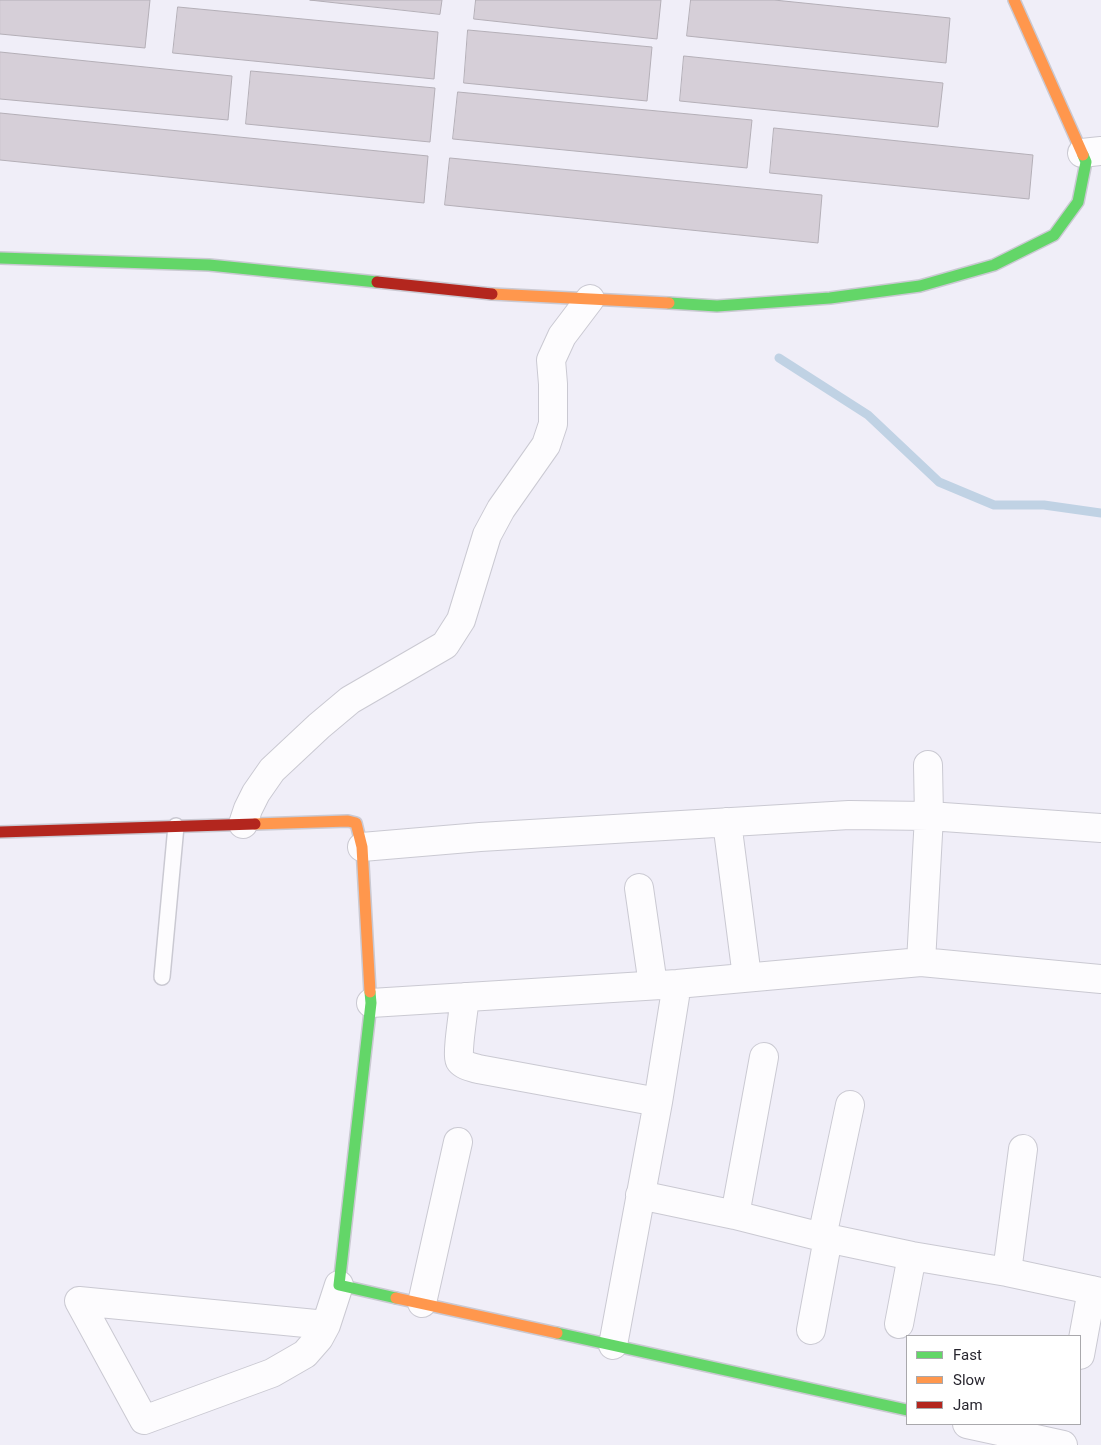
<!DOCTYPE html>
<html>
<head>
<meta charset="utf-8">
<style>
	body { margin:0 }
	#map { position:relative; width:1101px; height:1445px; overflow:hidden; background:#f0eef8; font-family:Roboto,sans-serif }
	canvas { display:block }
	.legend { position:absolute; left:906px; top:1335px; width:175px; height:90px; box-sizing:border-box; background:#fff; border:1px solid #a9a8ac; margin:0; padding:6px 9px; list-style:none; font-size:15px; color:#28262f }
	.legend li { display:flex; align-items:center; gap:10px; height:25px }
	.legend b { width:25px; border:1px solid #a9a8ac }
</style>
</head>
<body>
<div id="map">
<canvas width="1101" height="1445"></canvas>
<ul class="legend">
<li><b style="height:6px;background:#63d668"></b>Fast</li>
<li><b style="height:6px;background:#ff974d"></b>Slow</li>
<li><b style="height:6px;background:#b3261e"></b>Jam</li>
</ul>
</div>
<script>
const ctx = document.querySelector('canvas').getContext('2d');
ctx.lineJoin = 'round';
function trace(path, color, width, dash) { ctx.strokeStyle = color; ctx.lineWidth = width; ctx.lineCap = dash ? 'butt' : 'round'; ctx.setLineDash(dash || []); ctx.stroke(path); }
function fillPath(path, color) { ctx.fillStyle = color; ctx.fill(path, 'evenodd'); }
const stream = new Path2D(`
	M779,358L868,415L939,482L994,505H1044L1101,513`);
const building = new Path2D(`
	M0,0H150L145,48L0,34Z
	M310,0H442L440,14Z
	M476,0H661L657,39L474,19Z
	M691,0H774L950,18L946,63L687,36Z
	M178,7L438,32L434,79L173,53Z
	M468,30L652,47L647,101L464,83Z
	M0,52L232,76L228,120L0,99Z
	M684,56L943,83L938,127L680,101Z
	M251,71L435,88L430,142L246,124Z
	M458,92L752,120L747,168L453,139Z
	M0,113L428,156L424,203L0,160Z
	M774,128L1033,155L1029,199L770,173Z
	M450,158L822,195L818,243L445,205Z`);
const lane = new Path2D(`
	M162,977L176,826`);
const street = new Path2D(`
	M1082,153L1101,151
	M727,822L747,977
	M243,824L248,809L256,793L272,770L319,726L350,700L445,645L461,620L487,535L501,509L546,445L553,424V384L551,360L562,336L590,299
	M362,847L480,837L849,815L929,816L1101,828
	M639,888L653,985
	M921,962L929,816L928,765
	M465,997C464,1008 456,1056 460,1061C464,1066 472,1067 478,1069L658,1102
	M371,1003L677,984L921,962L1101,979
	M640,1195L735,1215L822,1237L912,1256L1007,1272L1101,1292
	M735,1215L764,1057
	M822,1237L850,1105
	M1007,1272L1023,1149
	M422,1303L458,1142
	M899,1324L912,1256
	M326,1325L79,1301L144,1420L272,1373L305,1354L319,1338L326,1325L339,1285
	M811,1330L828,1238
	M613,1345L658,1102L677,984
	M1080,1355L1092,1290
	M967,1424L1063,1445`);
const fast = new Path2D(`
	M0,258L209,265L377,282
	M669,303L717,306L830,298L920,286L994,265L1054,235L1078,202L1086,162L1083,155
	M370,992L371,1003L339,1285L396,1298
	M557,1333L907,1410`);
const slow = new Path2D(`
	M1014,0L1083,155
	M492,294L669,303
	M255,824L348,821L356,823L362,847L370,992
	M396,1298L557,1333`);
const jam = new Path2D(`
	M377,282L492,294
	M0,832L255,824`);
trace(stream, '#c0d2e4', 9);
fillPath(building, '#d6cfd8');
trace(building, '#b4afb7', 1);
trace(lane, '#cac9d2', 18);
trace(street, '#cac9d2', 30);
trace(fast, '#cac9d2', 14);
trace(slow, '#cac9d2', 14);
trace(jam, '#cac9d2', 14);
trace(lane, '#fdfcfe', 15);
trace(street, '#fdfcfe', 28);
trace(fast, '#63d668', 11);
trace(slow, '#ff974d', 11);
trace(jam, '#b3261e', 11);
</script>
</body>
</html>
